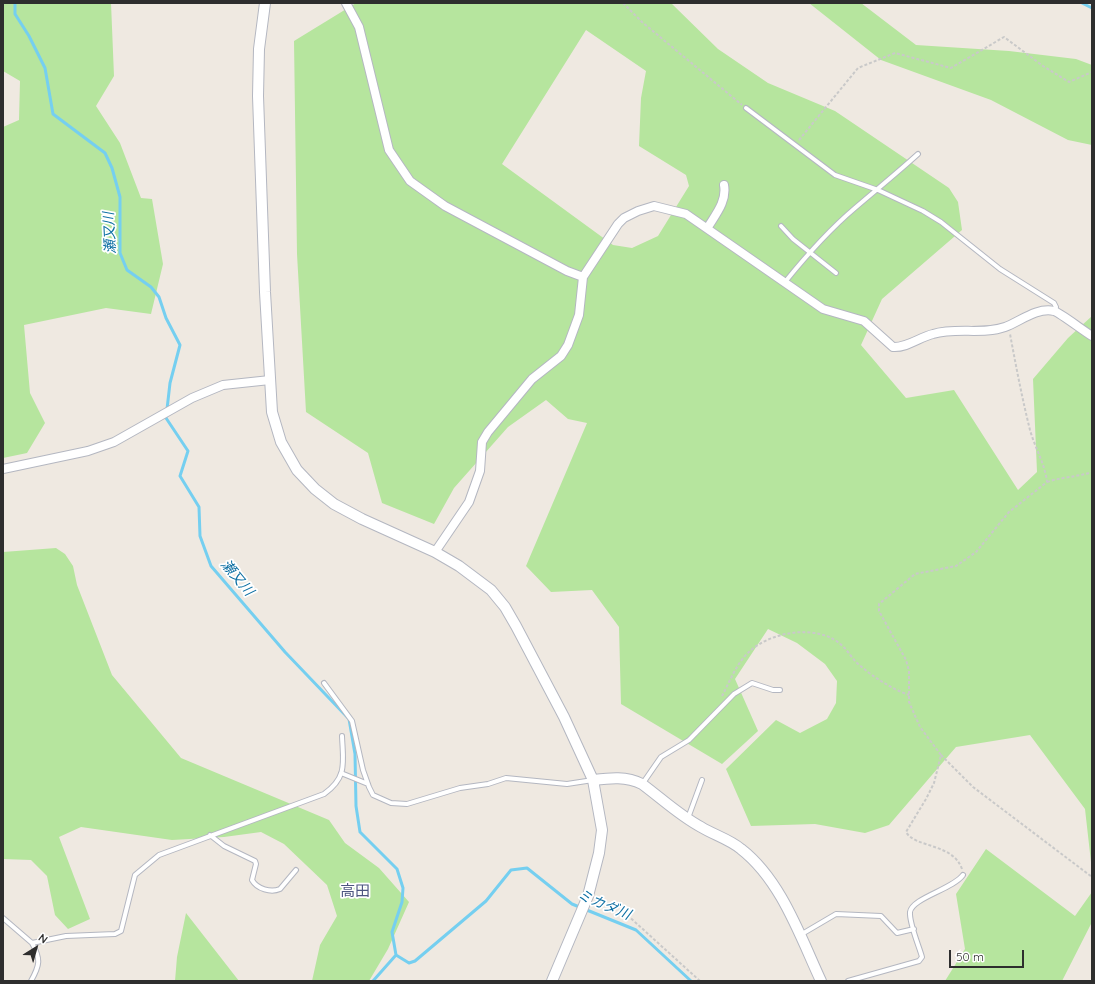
<!DOCTYPE html>
<html>
<head>
<meta charset="utf-8">
<style>
	body { margin:0 }
	#map { position:relative; width:1095px; height:984px; overflow:hidden; background:#efe9e1; font-family:Quicksand,sans-serif }
	canvas { display:block }
	.frame { position:absolute; inset:0; border:4px solid #2e2e2e; pointer-events:none }
	.north { position:absolute; left:16px; top:928px; width:40px; height:40px; -webkit-text-stroke:3px #fff; paint-order:stroke; rotate:37deg; font-size:11px; font-weight:700; line-height:16px; text-align:center; color:#2e2e2e }
	.north::after { content:''; display:block; margin:auto; width:14px; height:18px; background:#2e2e2e; clip-path:polygon(50% 0,100% 100%,50% 72%,0 100%) }
	.scale { position:absolute; left:949px; top:950px; width:75px; height:18px; box-sizing:border-box; border:2px solid #2e2e2e; border-top:0; padding-left:5px; font-size:12px; line-height:14px; white-space:nowrap; color:#2e2e2e; -webkit-text-stroke:3px #fff; paint-order:stroke }
</style>
</head>
<body>
<div id="map">
<canvas width="1095" height="984"></canvas>
<div class="frame"></div>
<div class="north">N</div>
<div class="scale">50 m</div>
</div>
<script>
const ctx = document.querySelector('canvas').getContext('2d');
ctx.lineJoin = 'round';
function fillPath(path, color) { ctx.fillStyle = color; ctx.fill(path, 'evenodd'); }
function trace(path, color, width, dash) { ctx.strokeStyle = color; ctx.lineWidth = width; ctx.lineCap = dash ? 'butt' : 'round'; ctx.setLineDash(dash || []); ctx.stroke(path); }
function label(font, color, halo, rows, align = 'center') {
  ctx.font = font + ' Quicksand,"Noto Sans JP",sans-serif'; ctx.lineWidth = 3.5; ctx.setLineDash([]); ctx.textBaseline = 'middle'; ctx.strokeStyle = halo; ctx.fillStyle = color; for (const [text, x, y, turn = 0] of rows) {
    ctx.save(); ctx.translate(x, y); ctx.rotate((+turn || 0) * Math.PI / 180); ctx.textAlign = isNaN(turn) ? turn : align; if (halo) ctx.strokeText(text, 0, 0); ctx.fillText(text, 0, 0); ctx.restore();
  }
}
const green = new Path2D(`
	M3,3H111L114,76L96,106L120,143L141,198L152,199L163,264L151,314L106,308L24,325L30,393L45,423L27,453L3,458V127L19,120L20,81L3,71Z
	M356,3H671L718,49L768,83L835,111L949,188L958,202L962,230L882,299L861,345L906,398L954,390L1018,490L1037,472L1033,379L1068,338L1092,316V871L1085,809L1030,735L956,747L889,825L865,833L815,824L751,826L726,769L776,720L800,733L827,719L836,703L837,681L825,664L797,643L768,629L735,679L758,731L722,764L621,704L619,627L592,590L551,592L526,566L587,423L568,419L546,400L508,427L454,488L434,524L382,503L368,453L306,412L297,254L294,41ZM586,30L646,71L641,98L639,146L686,175L689,186L658,236L632,248L613,245L502,164Z
	M809,3H861L916,45L1009,51L1076,59L1092,65V145L1068,140L991,100L881,60Z
	M56,548L65,554L73,566L77,585L112,675L181,758L329,820L345,843L379,868L409,902L388,949L369,981H312L320,945L337,916L327,885L284,844L261,832L224,837L172,840L81,827L59,837L90,919L68,929L55,915L47,876L31,860L3,859V552Z
	M986,849L1075,916L1092,892V922L1062,981H945L965,949L956,894Z
	M186,913L239,981H175L177,957Z`);
const stream = new Path2D(`
	M15,3V14L29,36L45,68L53,114L105,153L112,168L120,197V253L127,270L151,287L159,297L166,318L180,345L170,383L166,418L188,451L180,476L199,507L200,536L211,566L285,652L349,719L355,754L356,806L360,832L397,869L403,888L402,902L392,932L396,955
	M1082,3L1092,8
	M396,955L409,963L415,961L486,901L511,870L527,868L572,904L636,930L691,981
	M373,981L396,955`);
const path = new Path2D(`
	M623,3L642,22L742,105
	M799,140L858,68L895,53L951,68L1004,37L1043,66L1069,82L1092,72
	M1047,482C1062,477 1077,477 1092,472
	M722,696C730,681 737,662 750,651C771,632 815,624 839,643C846,648 851,657 857,663C873,677 890,688 909,695
	M941,755L973,787L1092,877
	M962,869C953,843 915,848 906,832L926,799L934,783L941,755L920,727L909,702V671L906,660L879,611V604L915,574L956,566L976,552L1009,512L1047,482C1045,464 1035,448 1030,430C1022,398 1016,366 1010,334
	M596,900L625,913L700,981`);
const service = new Path2D(`
	M746,108L835,175L878,190L923,211L941,222L1000,269L1054,303L1056,307L1054,311
	M781,226L793,239L836,273
	M785,282C806,256 829,230 855,208C876,190 897,173 918,154
	M324,683L352,721L363,770L369,787L373,795L391,803L407,804L460,788L488,784L506,778L567,784L593,780
	M341,773L368,784
	M643,783L661,757L689,740L734,694L752,683L773,690H780
	M688,818L702,780
	M210,835L224,846L255,861L256,864L252,880C257,889 271,893 280,889L296,870
	M3,918L32,943L66,936L115,934L121,931L135,875L159,855L324,794C348,777 343,762 342,736
	M802,934L836,914L881,916L897,933L914,929
	M31,981C40,965 41,959 32,943
	M848,981L919,961L922,957C919,946 909,923 910,912C912,898 953,889 963,875`);
const minor = new Path2D(`
	M346,3L359,27L389,150L410,181L445,206L567,271L583,277
	M708,227C716,214 727,201 724,185
	M3,469L88,451L114,442L192,398L223,385L270,380
	M435,552L469,502L480,471L482,442L488,432L532,379L561,356L568,345L579,315L583,277L618,224L624,218L638,211L654,206L686,214L823,309L864,321L893,347C907,348 920,337 933,334C956,327 983,335 1005,327C1019,322 1037,307 1054,311C1059,312 1085,332 1092,336`);
const tertiary = new Path2D(`
	M265,3L259,49L258,96L265,292L272,412L281,442L297,470L315,489L334,504L362,519L435,552L459,566L491,590L505,607L516,626L564,717L593,780L602,830L599,853L588,896L552,981
	M593,780C610,778 626,776 642,784C661,798 680,816 701,827C714,835 729,839 741,849C781,880 800,936 821,981`);
const waterNames = [
	["瀬又川",110,233,-93],
	["瀬又川",237,578,50],
	["ミカダ川",604,905,23]
];
const quarterNames = [
	["高田",355,891]
];
fillPath(green, '#b6e59e');
trace(stream, '#75cff0', 3);
trace(service, '#b4b7c1', 6);
trace(minor, '#b4b7c1', 10);
trace(tertiary, '#b4b7c1', 12);
trace(path, '#c9c9c9', 2, [3, 2]);
trace(service, '#fff', 4);
trace(minor, '#fff', 8);
trace(tertiary, '#fff', 10);
label('italic 14px', '#0d6fa3', '#fff', waterNames);
label('15px', '#4d5680', '#fff', quarterNames);
</script>
</body>
</html>
